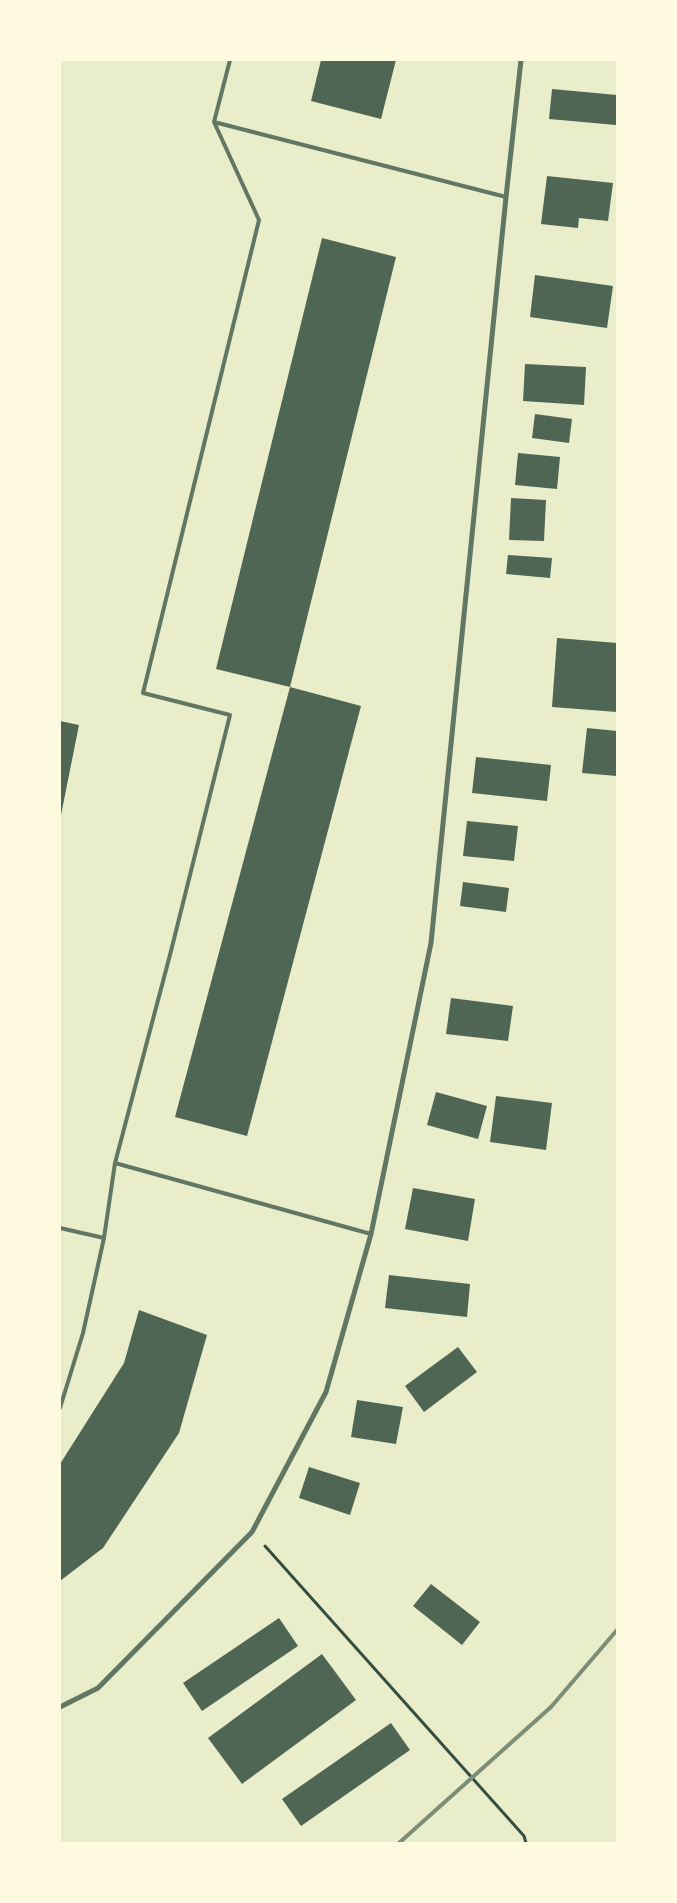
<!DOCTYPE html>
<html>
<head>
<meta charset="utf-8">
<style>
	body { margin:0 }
	#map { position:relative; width:677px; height:1903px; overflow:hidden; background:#e9edc9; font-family:Commissioner,sans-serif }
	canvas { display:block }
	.frame { position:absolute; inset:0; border:61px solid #fefae0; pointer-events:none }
</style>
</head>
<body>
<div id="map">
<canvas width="677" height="1903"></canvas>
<div class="frame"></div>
</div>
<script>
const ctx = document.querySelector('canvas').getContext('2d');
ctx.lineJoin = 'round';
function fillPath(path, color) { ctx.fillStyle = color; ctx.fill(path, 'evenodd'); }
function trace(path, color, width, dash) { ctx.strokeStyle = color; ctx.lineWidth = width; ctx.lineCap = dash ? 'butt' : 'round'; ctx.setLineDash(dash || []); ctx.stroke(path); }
const building = new Path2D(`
	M321,60H396L381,119L311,101Z
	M552,89L617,95L616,125L549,119Z
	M547,176L613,183L608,221L579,218L578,228L541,224Z
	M322,238L396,257L290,687L216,669Z
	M535,275L613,286L607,328L530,317Z
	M525,364L586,367L584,405L523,401Z
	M535,414L572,419L569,443L532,438Z
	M518,453L560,457L557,489L515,485Z
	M511,498L546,500L544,541L509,540Z
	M508,555L552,558L550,578L506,574Z
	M557,638L617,643V712L552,707Z
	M290,687L361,706L247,1136L175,1117Z
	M60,721L79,725L61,815H60Z
	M587,728L617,731V776L582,773Z
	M476,757L551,765L547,801L472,793Z
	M467,821L518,826L514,861L463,856Z
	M463,882L509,888L506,912L460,906Z
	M451,998L513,1006L508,1041L446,1034Z
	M436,1092L487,1106L478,1139L427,1125Z
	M496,1096L552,1103L546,1150L490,1142Z
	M413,1188L475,1199L468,1241L405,1229Z
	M389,1275L470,1284L467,1317L385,1308Z
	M139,1310L207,1335L179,1433L103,1548L60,1581V1464L124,1363Z
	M458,1347L477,1372L424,1412L405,1386Z
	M357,1400L403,1407L396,1444L351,1437Z
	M309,1467L360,1483L350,1515L299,1498Z
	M431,1584L480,1622L462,1645L413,1606Z
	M279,1618L298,1646L202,1711L183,1683Z
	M322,1654L356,1700L242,1784L208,1738Z
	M391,1723L410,1750L301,1826L282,1799Z`);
const path = new Path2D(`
	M265,1546L524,1836L526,1843`);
const service = new Path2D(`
	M230,60L214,122L506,197
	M115,1163L171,951L230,715L143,693L259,220L214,122
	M60,1228L104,1238L115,1163L371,1234
	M60,1408L83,1333L104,1238`);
const minor = new Path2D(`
	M60,1707L98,1688L252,1532L326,1392L371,1234L431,943L506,197L521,60`);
const rail = new Path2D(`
	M399,1843L551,1707L617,1630`);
fillPath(building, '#4f6655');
trace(path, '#344e41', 3);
trace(service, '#617663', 4);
trace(minor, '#617663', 5);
trace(rail, '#7c8e77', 4);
</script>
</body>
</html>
